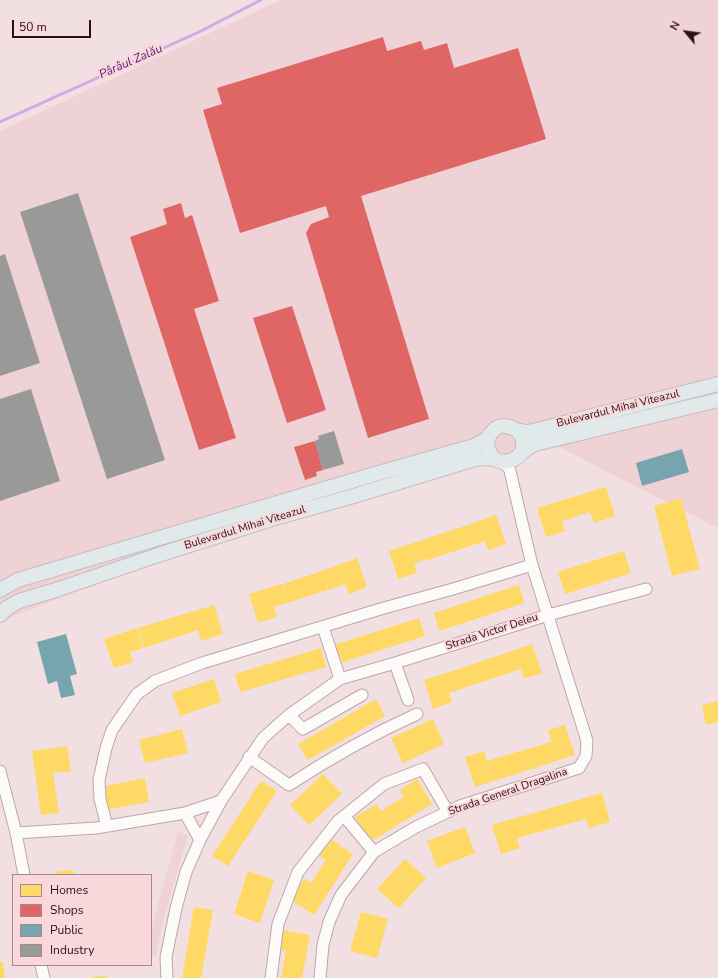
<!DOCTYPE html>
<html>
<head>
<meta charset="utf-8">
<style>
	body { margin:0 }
	#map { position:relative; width:718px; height:978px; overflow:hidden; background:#f1dfe1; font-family:"Nunito Sans",sans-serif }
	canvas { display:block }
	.legend { position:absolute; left:12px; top:874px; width:140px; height:92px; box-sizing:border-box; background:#f9d7db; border:1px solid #a7878c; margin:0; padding:5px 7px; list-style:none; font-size:12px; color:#2c1015 }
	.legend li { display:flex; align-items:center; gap:8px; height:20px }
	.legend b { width:20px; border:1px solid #a7878c }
	.north { position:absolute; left:666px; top:12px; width:40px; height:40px; -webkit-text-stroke:3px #f9d7db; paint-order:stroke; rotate:299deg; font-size:11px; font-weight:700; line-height:16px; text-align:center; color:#2c1015 }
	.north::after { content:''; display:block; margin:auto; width:14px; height:18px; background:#2c1015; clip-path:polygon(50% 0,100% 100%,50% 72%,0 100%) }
	.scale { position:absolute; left:12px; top:20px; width:79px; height:18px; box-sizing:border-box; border:2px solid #2c1015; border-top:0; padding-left:5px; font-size:12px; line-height:14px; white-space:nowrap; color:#2c1015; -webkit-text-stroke:3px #f9d7db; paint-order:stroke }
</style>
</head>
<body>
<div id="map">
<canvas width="718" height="978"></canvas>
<ul class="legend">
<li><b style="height:11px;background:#ffd966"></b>Homes</li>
<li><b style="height:11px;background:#e06666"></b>Shops</li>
<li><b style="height:11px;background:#76a5af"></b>Public</li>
<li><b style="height:11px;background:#999"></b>Industry</li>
</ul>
<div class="north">N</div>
<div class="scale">50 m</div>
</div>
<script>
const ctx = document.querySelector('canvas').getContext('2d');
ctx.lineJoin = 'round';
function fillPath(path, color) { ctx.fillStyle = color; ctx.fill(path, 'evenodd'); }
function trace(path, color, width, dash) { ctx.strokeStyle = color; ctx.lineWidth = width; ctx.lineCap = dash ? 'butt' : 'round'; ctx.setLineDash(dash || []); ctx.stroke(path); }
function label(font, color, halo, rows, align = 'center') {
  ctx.font = font + ' "Nunito Sans",sans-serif'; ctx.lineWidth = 4; ctx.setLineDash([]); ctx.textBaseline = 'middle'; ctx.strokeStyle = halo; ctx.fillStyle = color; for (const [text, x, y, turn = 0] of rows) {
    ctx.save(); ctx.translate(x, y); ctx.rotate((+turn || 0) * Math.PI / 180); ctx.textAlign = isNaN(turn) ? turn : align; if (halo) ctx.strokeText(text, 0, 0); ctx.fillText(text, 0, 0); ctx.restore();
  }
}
const built = new Path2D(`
	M281,0H718V528L549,442L177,550L0,622V131Z
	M178,832L188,835L163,921L156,956H151V935L154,919Z`);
const homes = new Path2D(`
	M606,487L615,516L594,523L590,512L562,521L565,531L546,537L537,508Z
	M681,498L700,569L672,576L654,506Z
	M496,515L506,544L488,550L485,541L428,560L427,559L414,564L417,573L398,579L389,551L462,527Z
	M624,551L631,573L565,594L558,572Z
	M357,558L367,587L349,594L345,584L329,590L326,580L328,590L274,607L277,617L258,623L249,594L282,584L287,596L283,584L322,571Z
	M519,585L524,603L439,631L434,613Z
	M214,605L223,634L201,641L198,630L144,648L138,628Z
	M419,618L425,636L340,663L334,645Z
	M137,628L143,648L130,652L133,662L114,668L104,639Z
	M532,644L542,673L524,679L521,669L449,693L452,702L433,709L424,680L459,669Z
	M321,648L326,667L240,692L235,674Z
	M214,679L221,702L180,716L172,693Z
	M376,699L385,716L308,760L298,744Z
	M718,701V722L706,725L702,705Z
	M433,719L444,744L403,763L391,738Z
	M565,725L575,755L475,787L465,757L484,751L487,761L551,742L548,730Z
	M182,729L188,753L145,763L139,740Z
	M67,746L71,771L53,773L59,813L41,815L32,751Z
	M323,774L342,794L309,825L290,805Z
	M145,778L149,802L106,810L101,787Z
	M417,779L432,804L370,842L355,817L377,804L381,811L404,797L400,790Z
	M261,781L277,791L228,866L212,856Z
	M602,793L610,822L589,828L586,819L517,838L520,848L501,854L492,825Z
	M465,827L475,853L437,868L427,841Z
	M329,838L353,854L314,915L291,900L304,879L311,883L326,860L318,855Z
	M405,859L426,878L399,908L377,889Z
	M73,870L74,875H56L55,872Z
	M248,871L274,880L260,923L234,914Z
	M194,907L213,910L205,955L201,978H182Z
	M361,912L388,919L377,958L350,951Z
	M281,930L310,935L302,978H281L286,951L277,949Z
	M0,962H3L5,978H0Z
	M107,975V978H91V977Z`);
const shops = new Path2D(`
	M383,37L387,51L421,41L424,50L447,43L454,68L518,48L546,139L361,196L429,419L368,438L306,233L311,224L329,217L326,206L240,233L203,110L222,104L217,88Z
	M181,203L185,218L192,215L219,301L194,309L236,438L199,450L130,237L167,224L163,209Z
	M292,306L326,410L287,423L253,318Z
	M315,441L323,470L316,472L317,476L305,480L294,447Z`);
const public = new Path2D(`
	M682,449L689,472L642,486L636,463Z
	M66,634L77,674L70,676L75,695L61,698L57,681L48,684L37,642Z`);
const industry = new Path2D(`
	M78,193L165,460L107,479L20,212Z
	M5,254L40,363L0,376V256Z
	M31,389L60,481L0,501V399Z
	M334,431L344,464L323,470L315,441L319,439L318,436Z`);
const stream = new Path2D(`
	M0,122L199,32L261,0`);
const minor = new Path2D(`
	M323,627L340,679
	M395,663L408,700
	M289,715L303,729L362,695
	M249,757L289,785C330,758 373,734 417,714
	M0,771L16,833L24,875
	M185,813L200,840
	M344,816L374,852
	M107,826L100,799L99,780L106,748L112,730L137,694L155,681L202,663L384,608L453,589L532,565
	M16,833L96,828L185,813L221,801
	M41,965L44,978
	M167,978L166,957L176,908L186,872L200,840L221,801L263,738L289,715L340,679L395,663L548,615L646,589
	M271,978L278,924L298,872L338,821L384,784L423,769L448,812
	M320,978L323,945L329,922L341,895L374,852L416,827L460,806L579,768L586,756L587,741L532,565L510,471L509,468L502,462`);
const major = new Path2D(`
	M517,430C540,456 494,477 488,447C486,442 488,437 491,433C499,423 507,425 516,430C520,431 525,432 529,432L718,384
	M520,454L529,447L535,444L718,400
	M0,590L18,580L375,474L474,446L482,442L488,438
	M0,615L7,608L19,601L59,589L158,555L275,518L350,497L475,459L482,458L495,459`);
const streetNames = [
	["Bulevardul Mihai Viteazul",618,409,-14],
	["Bulevardul Mihai Viteazul",245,528,-17],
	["Strada Victor Deleu",492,632,-18],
	["Strada General Dragalina",508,792,-19]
];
const waterNames = [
	["Pârâul Zalău",131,62,-24]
];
fillPath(built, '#eed2d5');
fillPath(homes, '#ffd966');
fillPath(shops, '#e06666');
fillPath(public, '#76a5af');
fillPath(industry, '#999');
trace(stream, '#d2abe4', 3);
trace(minor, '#bda6a9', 13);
trace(major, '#c8bbbd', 16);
trace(minor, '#fdfafa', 11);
trace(major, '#e1e9ea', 14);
label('11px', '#2c1015', '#f9d7db', streetNames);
label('italic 12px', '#551976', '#f9d7db', waterNames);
</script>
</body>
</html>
